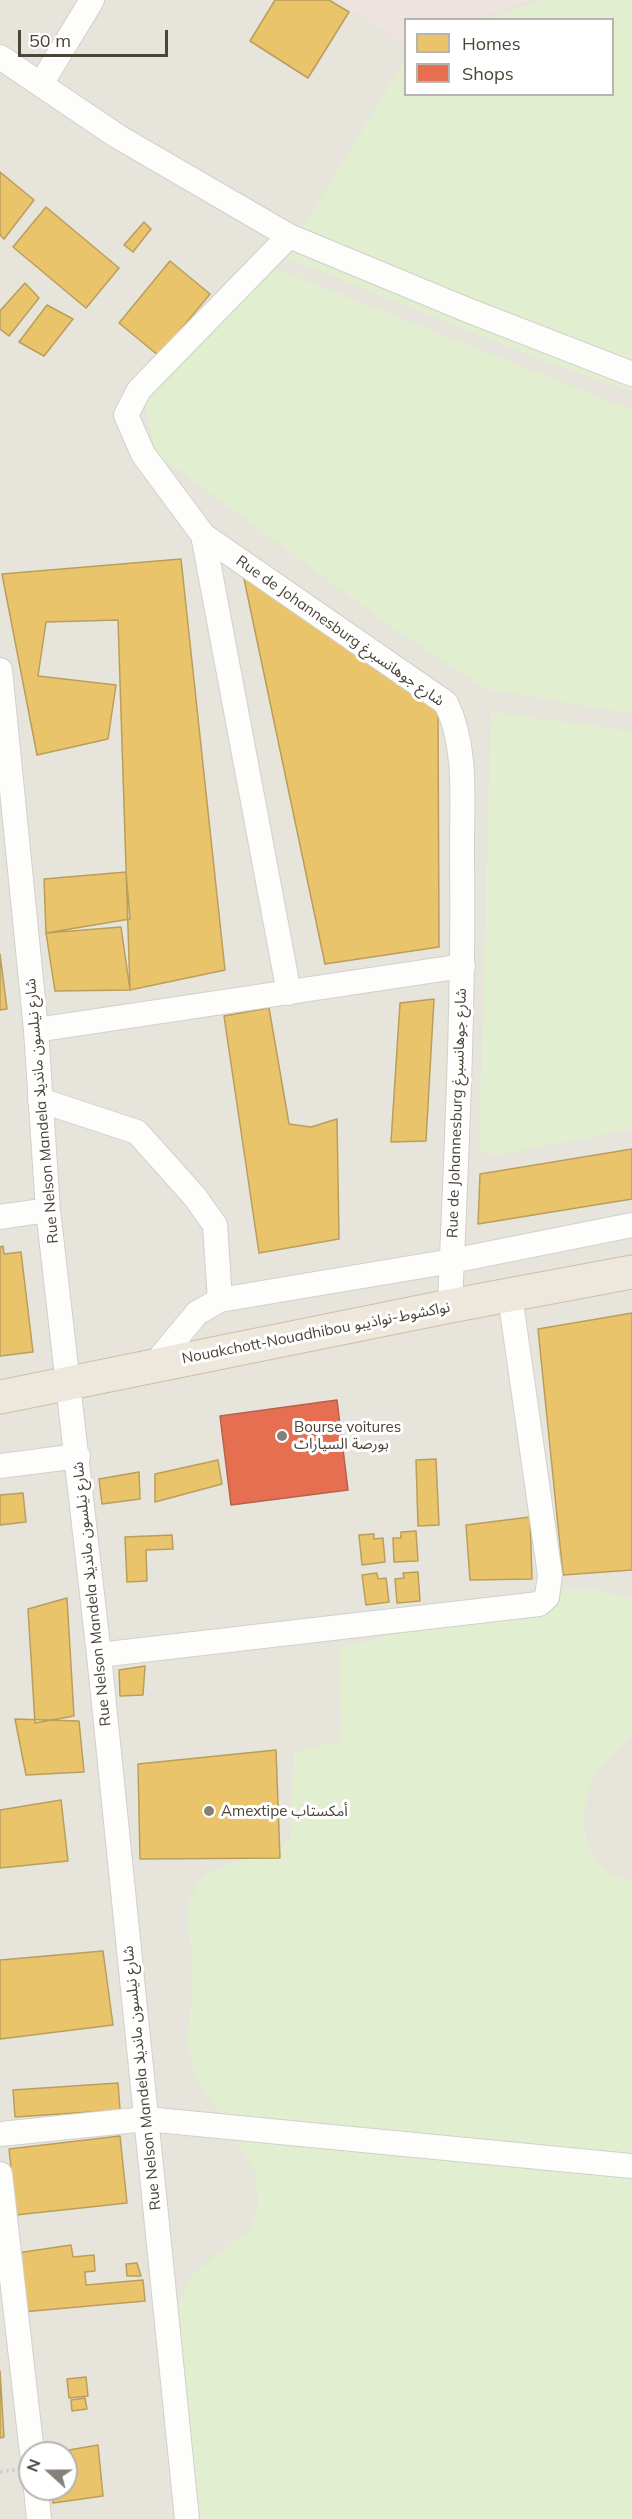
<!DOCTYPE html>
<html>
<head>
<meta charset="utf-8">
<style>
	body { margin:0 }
	#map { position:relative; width:632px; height:2519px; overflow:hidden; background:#f4f2ee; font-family:Mulish,sans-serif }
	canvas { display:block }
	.legend { position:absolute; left:404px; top:18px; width:210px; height:78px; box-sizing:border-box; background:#fff; border:2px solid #b7b4b0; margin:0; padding:8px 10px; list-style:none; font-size:18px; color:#4b4439 }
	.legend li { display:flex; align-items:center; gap:12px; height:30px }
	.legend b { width:30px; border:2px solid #b7b4b0 }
	.north { position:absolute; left:18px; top:2441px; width:60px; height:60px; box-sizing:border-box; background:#fff; border:2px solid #b7b4b0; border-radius:50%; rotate:291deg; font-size:16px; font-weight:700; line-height:24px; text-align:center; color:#4b4439 }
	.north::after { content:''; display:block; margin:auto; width:21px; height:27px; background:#868178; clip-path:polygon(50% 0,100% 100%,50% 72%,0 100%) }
	.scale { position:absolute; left:18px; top:30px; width:150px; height:27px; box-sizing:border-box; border:3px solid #4b4439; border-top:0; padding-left:8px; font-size:18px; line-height:21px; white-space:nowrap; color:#4b4439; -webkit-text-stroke:4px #fff; paint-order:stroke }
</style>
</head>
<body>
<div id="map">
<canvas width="632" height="2519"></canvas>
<ul class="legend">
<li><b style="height:16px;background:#e9c46a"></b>Homes</li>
<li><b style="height:16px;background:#e76f51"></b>Shops</li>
</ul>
<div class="north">N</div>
<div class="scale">50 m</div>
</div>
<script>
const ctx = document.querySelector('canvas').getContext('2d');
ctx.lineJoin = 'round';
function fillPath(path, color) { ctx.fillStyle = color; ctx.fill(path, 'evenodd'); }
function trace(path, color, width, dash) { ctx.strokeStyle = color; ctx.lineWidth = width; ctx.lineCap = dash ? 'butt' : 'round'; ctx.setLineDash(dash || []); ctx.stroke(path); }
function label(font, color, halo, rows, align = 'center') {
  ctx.font = font + ' Mulish,"Noto Sans Arabic",sans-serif'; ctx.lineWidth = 6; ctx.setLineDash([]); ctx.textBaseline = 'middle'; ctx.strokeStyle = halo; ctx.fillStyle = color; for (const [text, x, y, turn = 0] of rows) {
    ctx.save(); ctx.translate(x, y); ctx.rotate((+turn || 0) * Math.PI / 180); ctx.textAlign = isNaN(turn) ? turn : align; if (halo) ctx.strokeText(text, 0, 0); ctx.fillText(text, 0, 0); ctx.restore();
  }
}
const residential = new Path2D(`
	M0,0H632V2519H0ZM406,20H612V94H406ZM30,2453H66V2489H30Z`);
const medical = new Path2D(`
	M337,0H532L473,19L406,20L405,42L402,43Z`);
const green = new Path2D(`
	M540,0H632V392L547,362L285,257L405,60L406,94H612V20L489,19Z
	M271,267L632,410V714L487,689L401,634L156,453L143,398Z
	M491,712L632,731V1129L498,1155L479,1152Z
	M569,1588L594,1590L632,1598V1734C620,1747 604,1761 595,1776C578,1805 580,1855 610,1874C616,1878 625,1880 632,1882V2519H181L175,2312L189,2279L214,2256L249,2232L258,2208L256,2173L193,2072L187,2039L192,1995V1957L188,1925L189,1902L203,1875L290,1841L294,1752L341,1741L340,1648Z`);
const homes = new Path2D(`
	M275,0H329L349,12L308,78L250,41Z
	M0,172L34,200L4,239L0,235Z
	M46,207L119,268L86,308L13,247Z
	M144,222L151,229L133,252L124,245Z
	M170,261L210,294L159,356L119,323Z
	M25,283L39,298L9,336L0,329V311Z
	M47,305L73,319L44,356L19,342Z
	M181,559L225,970L130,990L118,620L46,622L38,676L116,685L108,739L37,755L2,574Z
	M243,574L438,712L439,947L325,964Z
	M126,872L130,919L46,933L44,879Z
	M121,927L130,990L55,991L46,933Z
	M0,954L7,1009L0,1010Z
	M434,999L426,1141L391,1142L400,1003Z
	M269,1008L289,1124L311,1127L337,1119L339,1239L259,1253L224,1016Z
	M632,1149V1199L478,1224L480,1174Z
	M3,1246L4,1254L21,1252L33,1352L0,1356V1247Z
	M632,1313V1570L563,1575L538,1329Z
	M436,1459L439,1525L418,1526L416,1460Z
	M218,1460L222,1484L155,1502V1474Z
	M139,1472L140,1499L102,1504L99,1479Z
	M23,1493L26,1522L0,1525V1495Z
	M530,1517L532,1579L470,1580L466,1525Z
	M416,1531L418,1561L394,1562L393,1538H401V1532Z
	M374,1534V1539L383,1538L385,1562L362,1565L359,1535Z
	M172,1535L173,1549L146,1550L147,1581L127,1582L125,1537Z
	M418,1572L420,1601L397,1603L395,1579L404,1578L403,1573Z
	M377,1573L378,1579L386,1578L389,1602L366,1605L362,1575Z
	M67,1598L74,1716L35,1723L28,1609Z
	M145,1666L143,1695L120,1696L119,1670Z
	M15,1719L79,1721L84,1772L26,1775Z
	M276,1750L280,1858L140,1859L138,1764Z
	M61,1800L68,1861L0,1868V1810Z
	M103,1951L113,2025L0,2039V1960Z
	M118,2083L120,2110L15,2117L13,2090Z
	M120,2136L127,2203L16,2215L9,2149Z
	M71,2245L73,2257L94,2255L95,2271L85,2272L86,2285L143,2280L145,2301L22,2312L17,2253Z
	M137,2263L141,2276H127L126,2264Z
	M0,2371L4,2437L0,2438Z
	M86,2377L88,2396L69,2398L67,2379Z
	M85,2398L87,2409L72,2411L71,2400Z
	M98,2445L103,2496L53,2503L52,2489H66V2457H70L69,2450Z`);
const shops = new Path2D(`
	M337,1400L348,1490L231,1505L220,1416Z`);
const path = new Path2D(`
	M0,2472L20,2469`);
const minor = new Path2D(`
	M0,57L117,136L289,236L465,309L632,374
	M41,84L92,0
	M289,236L139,390L126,415L143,454L203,535L446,703C469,750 461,809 462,860C464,1009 456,1157 450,1306
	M203,535L289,993
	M0,670L36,1030L48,1210L99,1655L187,2519
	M36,1030L463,966
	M40,1100L137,1132L195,1197L215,1225L220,1300
	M0,1217L48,1210
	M154,1365L197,1313L220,1300L452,1261L632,1225
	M0,1466L78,1456
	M99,1655L539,1604L547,1597L550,1575L510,1296
	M0,2134L146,2119L632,2166
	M0,2174L32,2453
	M36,2489L39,2519`);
const highway = new Path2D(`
	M0,1397L450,1306L632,1272`);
const markers = [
	[282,1436,6,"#868178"],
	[209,1811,6,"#868178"]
];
const streetNames = [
	["Rue de Johannesburg شارع جوهانسبرغ",340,631,35],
	["Rue Nelson Mandela شارع نيلسون مانديلا",42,1111,-95],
	["Rue de Johannesburg شارع جوهانسبرغ",457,1113,-88],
	["Nouakchott-Nouadhibou نواكشوط-نواذيبو",316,1333,-11],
	["Rue Nelson Mandela شارع نيلسون مانديلا",92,1594,-96],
	["Rue Nelson Mandela شارع نيلسون مانديلا",142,2078,-96]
];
const poiNames = [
	["Bourse voitures",294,1427],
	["بورصة السيارات",294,1444],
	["Amextipe أمكستاب",221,1811]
];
fillPath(residential, '#e7e4dc');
fillPath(medical, '#eee3df');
fillPath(green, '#e1eecf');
fillPath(homes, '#e9c46a');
trace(homes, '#ba9e5b', 1.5);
fillPath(shops, '#e76f51');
trace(shops, '#b8624a', 1.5);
trace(minor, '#d2d0cb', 26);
trace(highway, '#ccbfa9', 35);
trace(path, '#d3d2cc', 4, [3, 3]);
trace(minor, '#fdfdfc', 24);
trace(highway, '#ede8db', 33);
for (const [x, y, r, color] of markers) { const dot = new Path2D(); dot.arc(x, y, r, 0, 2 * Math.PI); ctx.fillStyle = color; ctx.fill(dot); trace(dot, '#fff', 2); }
label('15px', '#4b4439', '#fff', streetNames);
label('15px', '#4b4439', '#fff', poiNames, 'left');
</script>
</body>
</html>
